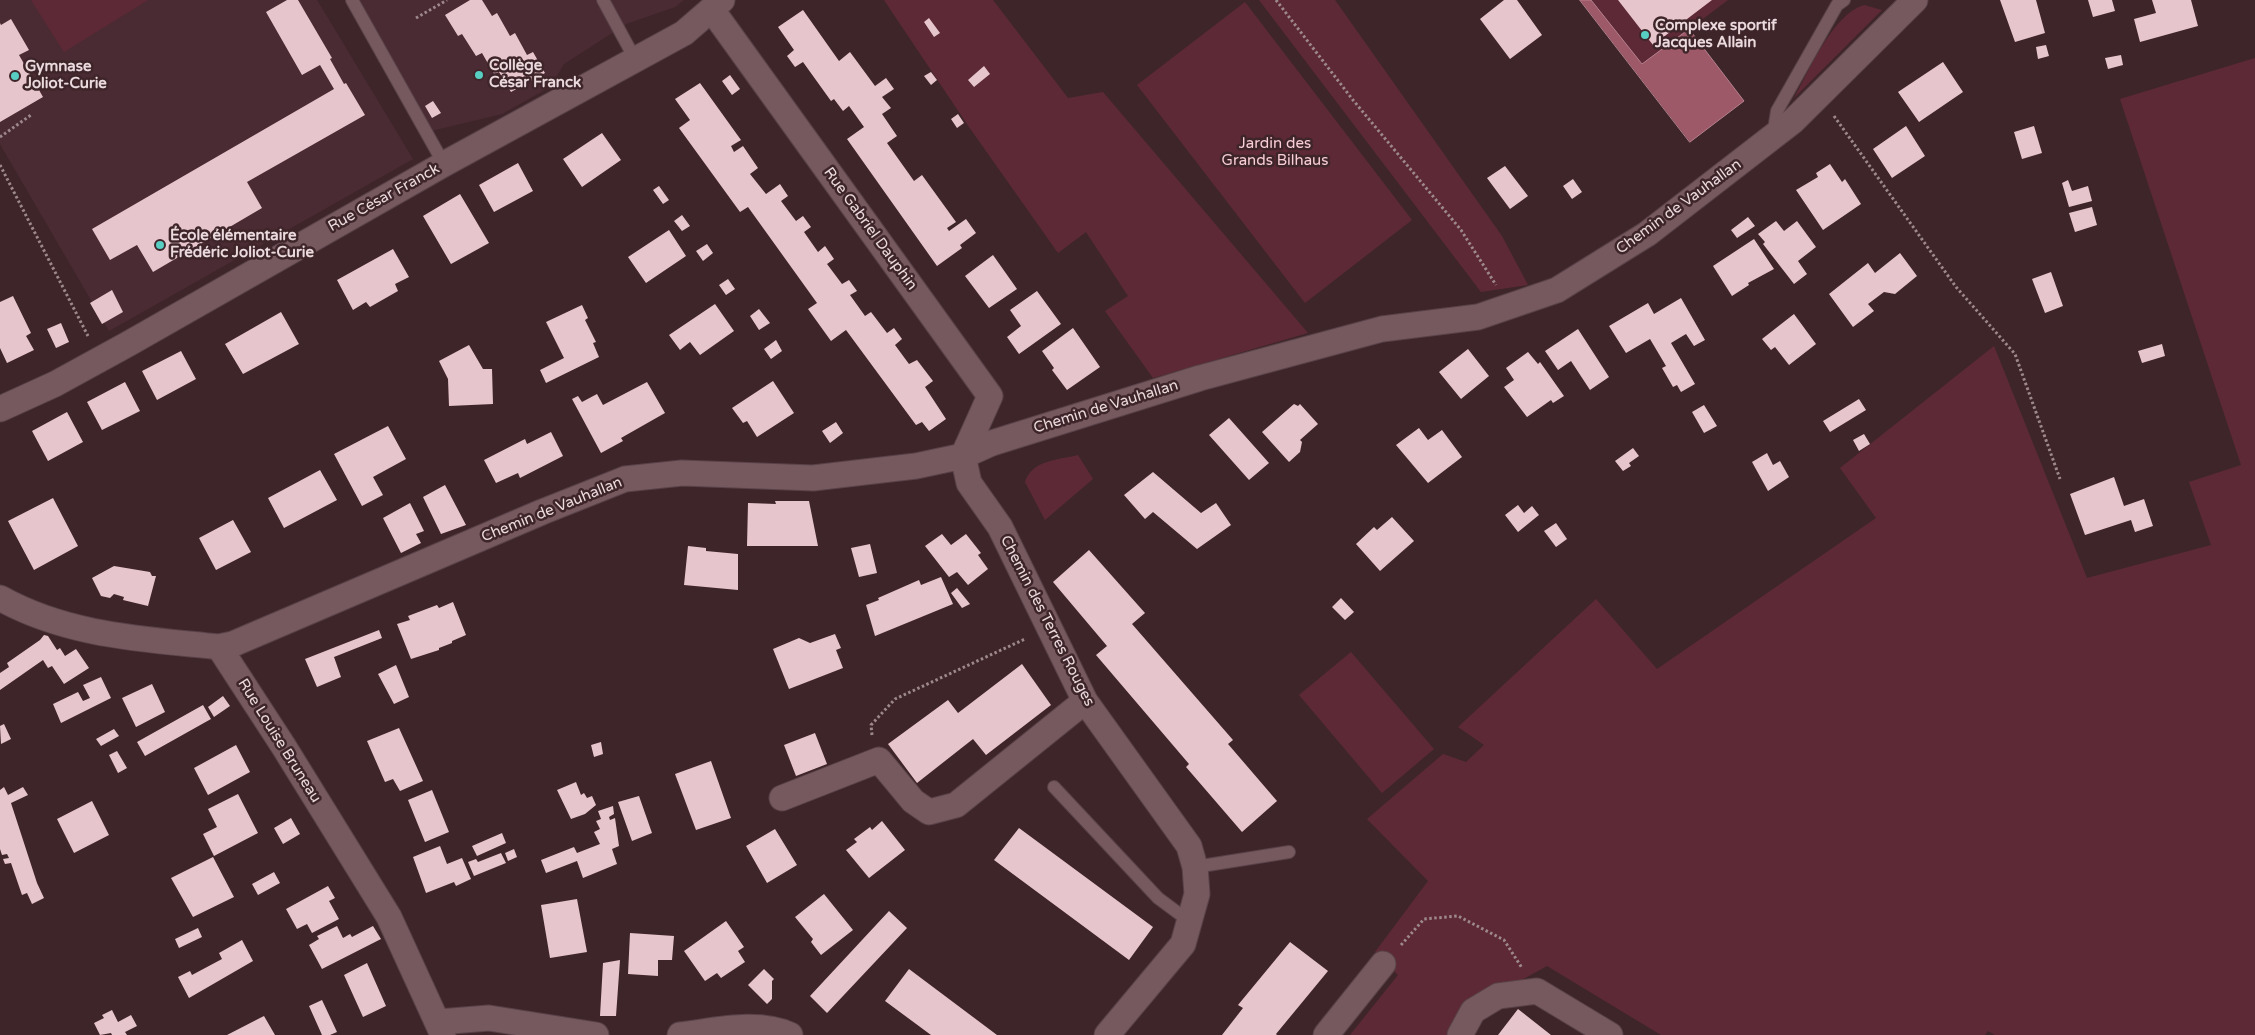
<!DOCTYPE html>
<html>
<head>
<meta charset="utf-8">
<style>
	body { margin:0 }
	canvas { display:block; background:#3e252a }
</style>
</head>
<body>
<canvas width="2255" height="1035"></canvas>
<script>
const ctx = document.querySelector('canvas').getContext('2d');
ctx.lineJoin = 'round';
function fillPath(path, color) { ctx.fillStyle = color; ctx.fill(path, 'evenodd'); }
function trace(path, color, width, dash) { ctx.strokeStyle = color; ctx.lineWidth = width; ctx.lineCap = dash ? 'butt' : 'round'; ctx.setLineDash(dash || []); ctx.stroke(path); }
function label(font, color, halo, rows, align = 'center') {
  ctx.font = font + ' "Varela Round",sans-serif'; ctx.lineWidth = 5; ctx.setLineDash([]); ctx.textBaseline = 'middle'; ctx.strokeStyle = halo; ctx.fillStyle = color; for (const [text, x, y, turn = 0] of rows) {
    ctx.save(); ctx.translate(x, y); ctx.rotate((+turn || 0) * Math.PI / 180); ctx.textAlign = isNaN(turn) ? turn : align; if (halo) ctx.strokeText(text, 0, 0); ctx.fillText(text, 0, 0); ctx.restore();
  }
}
const built = new Path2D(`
	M0,0H317L413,159L109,331L0,144Z
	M360,0H684L675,7L626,24L564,64L550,87L502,114L431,131Z`);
const green = new Path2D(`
	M31,0H148L64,52Z
	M884,0H993L1068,98L1103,92L1308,333L1153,378L1105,311L1128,296L1086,232L1058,253L969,127Z
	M1259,0H1335L1502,236L1528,285L1481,292Z
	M1580,0H1728L1635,70Z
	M1245,2L1412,220L1305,303L1137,85Z
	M1864,5L1882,10L1794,98C1809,71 1833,14 1864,5Z
	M2255,58V1035H1995L1988,1031L1985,1035H1661L1547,966L1518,982L1474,998L1447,1035H1350L1398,975L1375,952L1428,881L1367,819L1443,754L1466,762L1484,745L1458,727L1596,599L1657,669L1876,518L1840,468L1994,346L2087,578L2211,545L2189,482L2241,465L2120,99Z
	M1078,455L1093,479L1045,520L1025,482C1032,460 1058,460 1078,455Z
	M1351,652L1434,749L1382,793L1299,695Z`);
const water = new Path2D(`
	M1580,0H1591L1642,64L1689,29L1744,101L1690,142Z`);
const building = new Path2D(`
	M287,0H298L332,58L330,59L344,84L346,83L365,115L247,182L262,208L153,272L137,245L110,260L92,229L334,89L320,65L302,75L266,12Z
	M470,0H482L492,16L497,13L510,36L515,33L527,55L533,52L545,73L511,92L499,72L494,74L482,53L476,56L462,34L458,36L445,15Z
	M1504,0H1517L1542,35L1510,59L1480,19Z
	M1618,0H1712L1653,45Z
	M2000,0H2036L2045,33L2015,42Z
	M2088,0H2112L2115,11L2093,17Z
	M2152,0H2191L2198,26L2140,42L2134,19L2156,13Z
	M803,10L839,61L850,52L875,86L886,78L894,89L882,97L891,108L882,114L897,136L887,143L914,181L922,175L956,222L947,228L949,231L966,219L976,233L960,245L962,248L937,266L847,139L864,127L849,106L843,111L834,99L831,101L803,62L795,67L787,56L794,50L778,27Z
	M929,18L940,33L934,37L924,22Z
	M11,19L29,50L19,55L43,97L0,122V23L1,25Z
	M2046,45L2049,56L2038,59L2036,47Z
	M2121,55L2123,65L2108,69L2105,58Z
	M1943,62L1963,92L1919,122L1898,92Z
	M984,66L990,74L974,87L968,80Z
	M931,72L937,80L931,85L924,76Z
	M730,75L740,89L732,95L722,81Z
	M700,83L741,140L731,146L734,152L743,146L758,168L750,174L766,194L780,184L788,196L781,201L796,221L803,216L811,227L804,232L818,252L825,246L834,259L827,264L842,284L849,280L857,291L850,295L865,316L871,312L887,333L894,328L902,339L895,345L909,364L917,360L933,381L925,387L946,419L932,429L929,431L922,422L916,425L846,330L831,341L808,309L817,303L748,207L740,212L679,128L690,120L675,99Z
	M433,101L441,113L432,118L425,106Z
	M958,114L964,123L957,128L951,119Z
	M1906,126L1925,156L1892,178L1873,149Z
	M2034,126L2042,153L2022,159L2014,132Z
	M602,133L621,160L582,187L563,159Z
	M518,163L533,191L494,212L479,185Z
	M1830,164L1842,182L1845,179L1861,204L1823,230L1796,190L1818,177L1816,173Z
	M1505,166L1528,196L1510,209L1487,178Z
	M1573,179L1582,192L1572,199L1563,186Z
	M2068,180L2072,191L2088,186L2092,201L2069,207L2062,183Z
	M659,186L669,200L663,204L653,190Z
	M460,194L489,243L451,264L423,216Z
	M2092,207L2097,225L2075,232L2069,213Z
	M682,215L690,226L682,231L674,221Z
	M1748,217L1755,226L1737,238L1731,230Z
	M1776,221L1784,231L1797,221L1816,247L1798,261L1807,274L1794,284L1763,244L1765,242L1758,234Z
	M669,230L686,256L646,283L628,257Z
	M1754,239L1774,269L1748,283L1749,285L1732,296L1713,266Z
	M707,244L713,253L703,261L696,251Z
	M393,249L409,277L395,284L398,291L370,307L366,302L353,310L337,280Z
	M1900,253L1917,276L1895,294L1884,292L1868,304L1874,311L1853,327L1829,294L1868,263L1875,273Z
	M993,255L1017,289L989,308L965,276Z
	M2051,272L2063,306L2045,313L2032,279Z
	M728,279L735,289L726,295L719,285Z
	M112,290L123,312L102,324L90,303Z
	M1037,291L1061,324L1019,354L1007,337L1021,326L1010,310Z
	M13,296L31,333L26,336L34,350L7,363L0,348V302Z
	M1681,298L1705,340L1694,346L1686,334L1671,343L1695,384L1681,392L1677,385L1673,387L1662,368L1666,366L1650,339L1626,353L1609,326L1648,303L1654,314Z
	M715,304L734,331L700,355L690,342L680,350L669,335Z
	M582,305L588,318L585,320L596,342L593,343L599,357L546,383L540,370L564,358L546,322Z
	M759,309L770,323L759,330L750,316Z
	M281,312L299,344L243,374L225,344Z
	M1794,314L1816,344L1789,365L1775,347L1771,350L1762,339Z
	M61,323L69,342L56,348L47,329Z
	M1073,328L1100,367L1067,390L1052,370L1054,368L1042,351Z
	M1578,329L1609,377L1590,390L1571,361L1558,370L1545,351Z
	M776,340L782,351L771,359L764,349Z
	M2162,344L2165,356L2142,363L2138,351Z
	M469,345L483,369H492L493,404L449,406L448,379L439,361Z
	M1468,349L1489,376L1461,399L1439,372Z
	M181,351L196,379L157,400L142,371Z
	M1528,352L1538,364L1540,362L1564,396L1553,403L1551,400L1527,417L1504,387L1514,380L1506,368Z
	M773,381L794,413L757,437L747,421L743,423L732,408Z
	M125,382L140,411L102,430L87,402Z
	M647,382L665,413L621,438L623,441L601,453L572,399L578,396L582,402L597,394L603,405Z
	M1859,399L1866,410L1830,432L1823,421Z
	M1294,404L1298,406L1300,404L1318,424L1300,440L1302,442L1300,452L1289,462L1262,432Z
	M1704,405L1717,426L1704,433L1692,412Z
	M67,412L83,442L48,461L32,431Z
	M1229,418L1269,463L1249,480L1209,435Z
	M836,422L843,433L830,443L822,431Z
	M388,426L406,459L373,477L383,495L362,506L334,454Z
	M1419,428L1428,440L1442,430L1462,457L1428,483L1396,445Z
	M551,432L563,456L520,478L518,473L496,483L484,460L525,439L527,444Z
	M1864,434L1870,444L1859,451L1853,440Z
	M1633,448L1639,456L1629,463L1631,466L1623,471L1615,461Z
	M1767,453L1773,465L1780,461L1789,477L1768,491L1752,462Z
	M320,470L337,500L284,528L268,498Z
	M1153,472L1201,513L1216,503L1231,525L1197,549L1153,512L1145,519L1124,495Z
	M2114,477L2124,506L2144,499L2153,526L2135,532L2131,520L2085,535L2070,494Z
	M445,485L466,525L441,534L423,497Z
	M53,498L78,546L34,570L8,521Z
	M775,501H809L818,546H747L748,503L776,504Z
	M410,503L424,531L416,534L421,543L401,553L383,518Z
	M1518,505L1524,513L1532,506L1539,515L1518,532L1505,515Z
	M1392,517L1414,541L1380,571L1356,544L1374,527L1377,530Z
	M233,520L251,552L216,570L199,538Z
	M1556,523L1567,539L1556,547L1544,531Z
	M942,534L951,545L966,534L981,553L978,555L988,569L968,585L957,572L949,577L925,546Z
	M870,544L877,573L859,577L851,548Z
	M688,546L706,548V551L738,554V590L684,585Z
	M1089,550L1145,613L1132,624L1233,740L1228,744L1277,801L1242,832L1186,767L1189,764L1096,655L1107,646L1053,582Z
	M114,566L150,572L152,576H156L148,606L123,600L124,597L114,594L110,598L101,596L92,578Z
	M941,577L953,604L875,636L866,605L879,600L878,598L919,580L921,585Z
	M957,588L970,604L962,608L951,593Z
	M1341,598L1354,612L1345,620L1332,607Z
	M453,602L466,635L452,641V643L439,648V650L411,659L397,624L410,620L408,616L437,605L439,608Z
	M379,630L382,638L334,657L341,677L317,687L305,659Z
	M835,634L841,648L836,650L843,668L789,689L773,649L799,638L810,643Z
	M44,635L48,636L57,650L60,648L65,656L76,649L89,668L64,684L52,666L48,668L43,660L0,690V673L9,667L7,663L40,640Z
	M1022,664L1051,705L986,755L973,739L917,783L888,744L948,700L958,713Z
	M396,665L409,697L394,704L378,674Z
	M101,677L111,698L61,723L53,704L78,692L83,701L90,698L83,685Z
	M152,684L165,712L136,727L122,698Z
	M223,696L230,706L214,717L208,707Z
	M203,705L211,719L145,756L137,742Z
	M4,724L11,739L1,744L0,726Z
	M399,728L423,781L400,791L393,779L385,782L367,741Z
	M114,729L119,736L101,746L96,739Z
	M815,733L827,764L796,776L784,745Z
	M601,742L603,754L594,757L591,745Z
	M236,745L250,772L208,795L194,768Z
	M117,751L127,768L118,773L109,755Z
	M711,761L731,818L696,830L675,774Z
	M576,782L581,795L584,793L587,798L592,796L596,805L585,814L571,819L557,790Z
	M4,787L8,795L23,787L28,795L11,803L37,883L44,898L32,904L27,893L22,895L11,863L5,864L3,859L9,858L7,854L2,855L0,849V790Z
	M432,790L449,832L425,842L408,800Z
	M238,794L258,833L214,856L203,834L217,827L208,809Z
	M639,796L652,833L632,841L618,802Z
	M92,801L109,835L74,853L57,819Z
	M613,806L614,814L609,817L610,820L615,818L619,846L612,849L617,864L583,878L577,861L546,873L541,860L574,847L577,853L600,844L594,832L600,829L596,821L601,819L598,811Z
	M291,818L300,834L283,844L274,828Z
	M882,821L905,850L869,878L846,850L857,842L854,839L870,827L872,830Z
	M1019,828L1153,927L1129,960L994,860Z
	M775,829L797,865L767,883L746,846Z
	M502,833L506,843L477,856L472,846Z
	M440,846L447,864L462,858L471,879L456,886L454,882L426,893L413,857Z
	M514,849L517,857L508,861L505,853Z
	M501,853L506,863L474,876L468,862L476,859L478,862Z
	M213,857L234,897L193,917L171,878Z
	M274,872L280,883L258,895L252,884Z
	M328,886L335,898L329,901L339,919L312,933L307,924L297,929L286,909Z
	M824,894L853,930L821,955L811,942L813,939L795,917Z
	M577,899L587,952L550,958L541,905Z
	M889,911L907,928L827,1013L810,996Z
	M726,921L744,947L738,951L745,962L721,978L717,973L705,981L684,951Z
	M337,926L343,938L350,934L352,937L373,926L381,939L322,969L309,945L319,939L317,936Z
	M198,928L202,937L179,948L175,939Z
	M630,933L674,936L672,960H658V976L628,974Z
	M242,940L253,961L189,998L178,977L190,971L192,975L222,959L219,953Z
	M1290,942L1328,971L1276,1034L1277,1035H1222L1243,1008L1238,1005Z
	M620,960L616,1016H600L603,963Z
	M367,963L386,1006L363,1017L344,975Z
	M764,969L774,979L772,981V999L767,1004L748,985Z
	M909,969L997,1035H931L885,1001Z
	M322,1000L337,1032L330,1035H322L309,1006Z
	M1518,1009L1551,1035H1498Z
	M112,1010L118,1022L131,1015L137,1026L125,1032L127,1035H112L111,1033L100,1035L94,1023L104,1018L102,1015Z
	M264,1016L275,1035H227L260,1018Z`);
const path = new Path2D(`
	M1276,0L1353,100L1461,230L1496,285
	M416,18L447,0
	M1834,116L1956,287L2015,354L2060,479
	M0,137L31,115
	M0,165L88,336
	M872,735L871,725L895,699L1025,639
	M1401,945L1424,919L1458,916L1504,940L1522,968`);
const service = new Path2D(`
	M352,0L444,164
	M603,0L635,59
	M1773,136L1777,111L1837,5L1844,0
	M1054,787L1158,898L1189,921
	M1195,867L1289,852`);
const minor = new Path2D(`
	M712,10L990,396L963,456L969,483L1000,527L1085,701L1189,846L1195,867L1197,894L1183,944L1107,1035
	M0,409L55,384L128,344L444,164L684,33L722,0
	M0,598C68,636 144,639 219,647L284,747L389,917L443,1035
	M219,647L233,644L542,512L625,479L682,473L813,478L916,466L963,456L992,443L1200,378L1382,329L1478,317L1557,290L1647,234L1793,121L1915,0
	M782,798L879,760L913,801L929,812L956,805L1085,701
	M439,1022L489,1018L596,1035
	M680,1035C715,1031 757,1020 790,1035
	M1326,1035L1383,964
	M1460,1035L1473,1011L1498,996L1537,991L1610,1035`);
const markers = [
	[1645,35,5,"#57cec1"],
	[479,75,5,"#57cec1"],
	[15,76,5,"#57cec1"],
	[160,245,5,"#57cec1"]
];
const poiNames = [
	["Complexe sportif",1655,26],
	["Jacques Allain",1655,43],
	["Collège",489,66],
	["César Franck",489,83],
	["Gymnase",25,67],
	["Joliot-Curie",25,84],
	["École élémentaire",170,236],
	["Frédéric Joliot-Curie",170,253]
];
const parkNames = [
	["Jardin des",1275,144],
	["Grands Bilhaus",1275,161]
];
const streetNames = [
	["Rue César Franck",384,198,-29],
	["Chemin de Vauhallan",1679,207,-36],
	["Rue Gabriel Dauphin",870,229,54],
	["Chemin de Vauhallan",1106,407,-17],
	["Chemin de Vauhallan",552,510,-22],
	["Chemin des Terres Rouges",1047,621,63],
	["Rue Louise Bruneau",279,741,58]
];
fillPath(built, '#4b2b33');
fillPath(green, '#5d2936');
fillPath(water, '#9e5969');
trace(water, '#b5808c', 1);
fillPath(building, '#e7c5cc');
trace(service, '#584248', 14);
trace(minor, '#584248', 27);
trace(path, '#9d888c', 3, [2.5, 2.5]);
trace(service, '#76595f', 12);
trace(minor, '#76595f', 25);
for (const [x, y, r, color] of markers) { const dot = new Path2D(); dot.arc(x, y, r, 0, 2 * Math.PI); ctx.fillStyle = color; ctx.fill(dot); trace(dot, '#3e252a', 2); }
label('bold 15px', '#ebdadd', '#3e252a', poiNames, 'left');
label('15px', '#f9ced6', '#3e252a', parkNames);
label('15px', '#ebdadd', '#3e252a', streetNames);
</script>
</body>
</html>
